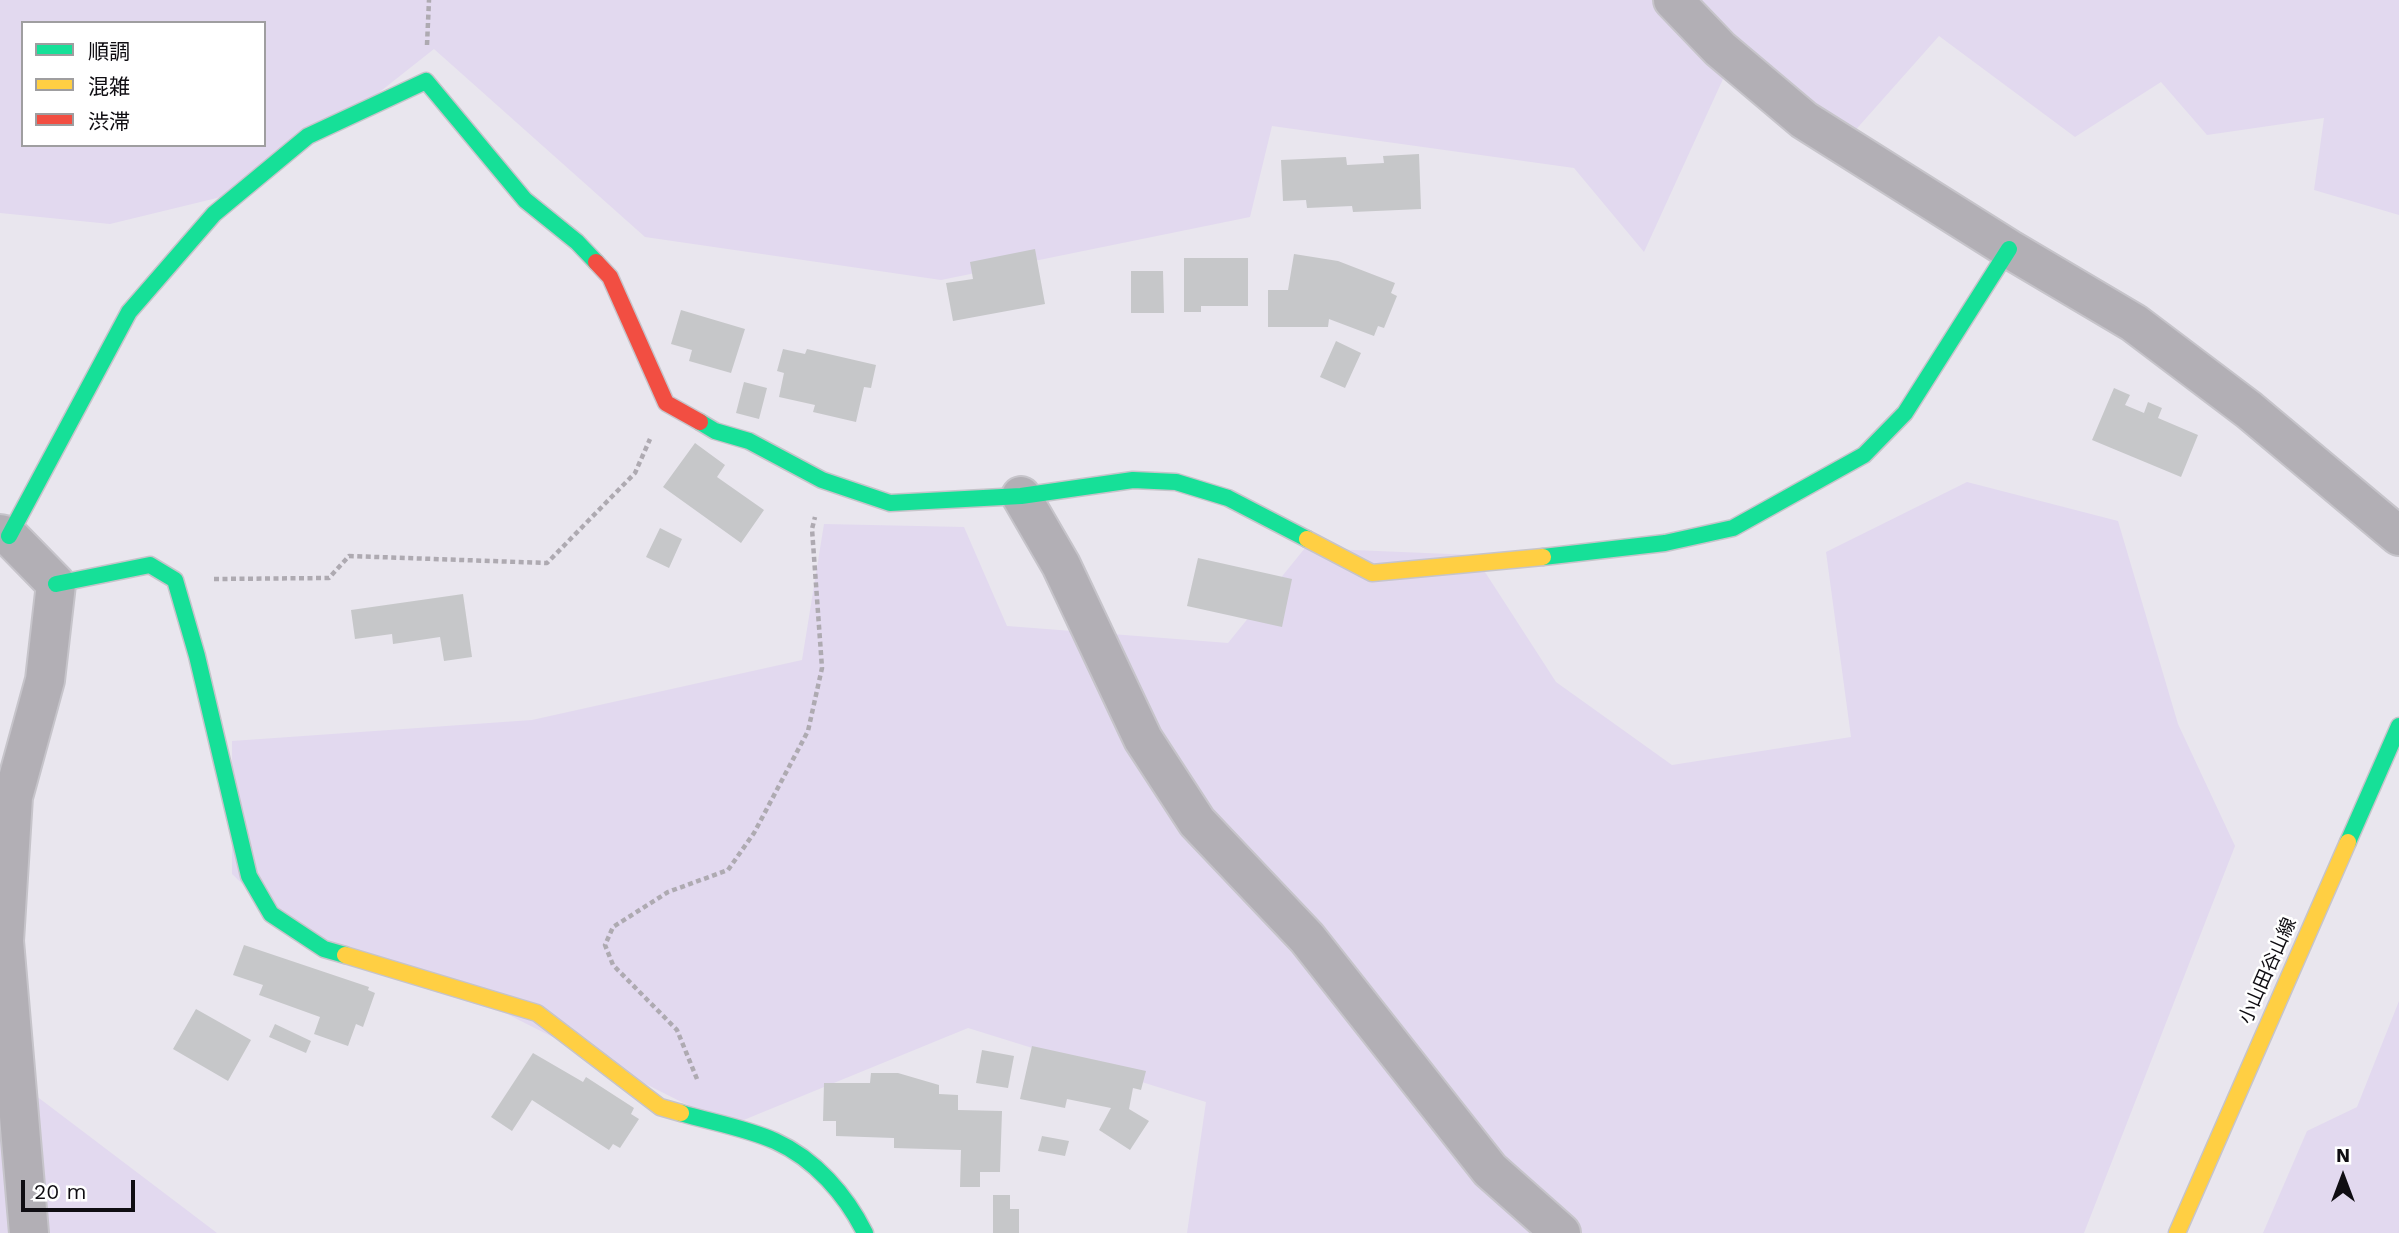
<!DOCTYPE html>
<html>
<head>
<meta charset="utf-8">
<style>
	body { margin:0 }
	#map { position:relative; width:2399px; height:1233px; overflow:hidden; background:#e9e6ee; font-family:"Work Sans","Noto Sans JP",sans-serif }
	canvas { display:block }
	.legend { position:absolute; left:21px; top:21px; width:245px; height:126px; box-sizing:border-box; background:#fff; border:2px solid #9f9ea0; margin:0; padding:9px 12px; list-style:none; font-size:21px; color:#0f0d12 }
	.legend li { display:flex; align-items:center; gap:14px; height:35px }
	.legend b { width:35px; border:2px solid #9f9ea0 }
	.north { position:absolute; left:2308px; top:1142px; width:70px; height:70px; -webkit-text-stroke:5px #fff; paint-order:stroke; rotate:0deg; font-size:19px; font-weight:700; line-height:28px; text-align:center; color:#0f0d12 }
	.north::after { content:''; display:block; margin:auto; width:24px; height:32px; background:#0f0d12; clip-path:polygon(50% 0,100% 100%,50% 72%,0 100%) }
	.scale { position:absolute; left:21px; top:1180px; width:114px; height:32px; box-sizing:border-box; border:4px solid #0f0d12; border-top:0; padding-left:9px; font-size:21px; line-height:24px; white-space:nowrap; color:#0f0d12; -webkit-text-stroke:5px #fff; paint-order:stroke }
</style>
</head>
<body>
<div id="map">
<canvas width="2399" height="1233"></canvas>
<ul class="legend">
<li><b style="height:9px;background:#16e098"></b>順調</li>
<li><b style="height:9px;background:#ffcf43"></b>混雑</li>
<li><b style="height:9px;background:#f24e42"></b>渋滞</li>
</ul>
<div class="north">N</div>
<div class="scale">20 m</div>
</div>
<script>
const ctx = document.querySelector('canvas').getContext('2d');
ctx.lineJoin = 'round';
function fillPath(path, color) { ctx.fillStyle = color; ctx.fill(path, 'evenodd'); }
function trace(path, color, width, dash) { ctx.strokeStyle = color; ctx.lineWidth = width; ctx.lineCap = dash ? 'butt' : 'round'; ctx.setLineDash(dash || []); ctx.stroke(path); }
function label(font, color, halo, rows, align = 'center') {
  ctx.font = font + ' "Work Sans","Noto Sans JP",sans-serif'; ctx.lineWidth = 5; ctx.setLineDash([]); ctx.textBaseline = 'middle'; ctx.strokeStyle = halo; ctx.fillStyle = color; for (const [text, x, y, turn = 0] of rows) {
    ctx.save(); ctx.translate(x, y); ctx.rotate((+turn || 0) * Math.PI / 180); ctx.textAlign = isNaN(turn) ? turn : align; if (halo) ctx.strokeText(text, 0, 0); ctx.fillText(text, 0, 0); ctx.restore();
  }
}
const green = new Path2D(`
	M0,0H2399V215L2314,190L2324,118L2207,135L2161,82L2075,137L1939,36L1844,143L1739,44L1644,252L1574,168L1272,126L1250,217L941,280L645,237L434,49L258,188L110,224L0,213ZM23,23H264V145H23Z
	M1967,482L2118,521L2178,724L2235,846L2084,1233H1187L1206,1102L968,1028L729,1126L507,1014L317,955L232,874V741L532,720L802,660L824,524L964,527L1007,626L1228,643L1305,548L1474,555L1556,682L1672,765L1851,737L1826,552Z
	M0,991L27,1089L217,1233H0Z
	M2399,1001V1233H2263L2307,1131L2357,1107Z`);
const building = new Path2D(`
	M1419,154L1421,209L1353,212L1352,206L1307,208L1306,200L1283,201L1281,160L1346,157L1347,165L1384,163L1383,156Z
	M1035,249L1045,304L953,321L946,283L973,279L970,262Z
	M1294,254L1338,261L1395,283L1391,293L1397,296L1384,328L1378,326L1374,336L1329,319L1328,327H1268V290H1288Z
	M1184,258H1248V306H1201V312H1184Z
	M1131,271H1163L1164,313H1131Z
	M681,310L745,329L731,373L689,361L692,350L671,344Z
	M1336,341L1361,353L1345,388L1320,377Z
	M783,349L805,354L807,349L876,365L871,388L864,387L856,422L813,412L815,405L779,397L784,373L777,371Z
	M744,382L767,388L759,419L736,413Z
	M2114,388L2130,395L2125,405L2144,413L2148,402L2162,408L2158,418L2198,435L2181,477L2092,440Z
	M695,443L725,465L717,477L764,510L741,543L663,487Z
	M660,528L682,539L669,568L646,557Z
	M1198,558L1292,579L1282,627L1187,606Z
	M463,594L472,657L444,661L440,637L393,644L392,634L355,639L351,610Z
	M244,945L369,987L368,990L375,993L363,1027L356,1024L348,1046L314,1034L320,1017L259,995L263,985L233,975Z
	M196,1009L251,1040L228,1081L173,1049Z
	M275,1024L311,1041L306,1053L269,1037Z
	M1032,1046L1146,1071L1141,1090L1133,1088L1129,1109L1149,1121L1130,1150L1099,1130L1111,1108L1067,1099L1065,1108L1020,1099Z
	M982,1050L1014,1056L1008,1088L976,1083Z
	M533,1053L583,1082L586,1077L634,1108L631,1114L639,1119L620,1148L613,1144L609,1150L532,1100L512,1131L491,1117Z
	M871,1073H898L939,1085V1094L958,1095V1110L1002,1111L1000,1172H980V1187H960L961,1150L894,1148V1138L836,1136V1121H823L824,1083H870Z
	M1042,1136L1069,1141L1065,1156L1038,1151Z
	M993,1195H1010V1209H1019V1233H993Z`);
const path = new Path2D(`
	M427,45L429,0
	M214,579L329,578L349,556L547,563L635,473L650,439
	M697,1079L677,1030L613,965L605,945L613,927L668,892L728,870L754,833L808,731L822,668L812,529L815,517`);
const street = new Path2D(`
	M1673,0L1720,49L1804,120L2009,249L2134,323L2249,410L2399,536
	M1021,496L1061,565L1143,739L1197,822L1307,938L1490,1170L1561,1233
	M0,534L9,536L56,584L45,680L13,797L4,941L29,1233`);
const fast = new Path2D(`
	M700,422L715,431L749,441L822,480L890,503L1021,496L1133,480L1176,482L1228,498L1307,539
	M9,536L129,312L214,214L308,136L426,81L525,200L577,242L596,262
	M1543,557L1665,543L1733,528L1864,455L1905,413L2009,249
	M56,584L150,565L175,580L197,656L249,876L271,914L324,949L345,955
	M2348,842L2399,726
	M681,1113C711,1122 746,1128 775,1141C815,1159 846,1195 865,1233`);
const slow = new Path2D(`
	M1307,539L1372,573L1543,557
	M345,955L537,1013L660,1107L681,1113
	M2177,1233L2348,842`);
const jam = new Path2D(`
	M596,262L610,277L666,403L700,422`);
const streetNames = [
	["小山田谷山線",2268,971,-66]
];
fillPath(green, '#e2d9ef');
fillPath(building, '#c6c7c9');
trace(street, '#c6c4ca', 42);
trace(fast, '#c6c4ca', 19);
trace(slow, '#c6c4ca', 19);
trace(jam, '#c6c4ca', 19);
trace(path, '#aeaab1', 4.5, [5, 3.5]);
trace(street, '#b2afb5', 38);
trace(fast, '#16e098', 16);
trace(slow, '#ffcf43', 16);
trace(jam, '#f24e42', 16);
label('19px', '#0f0d12', '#fff', streetNames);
</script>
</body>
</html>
